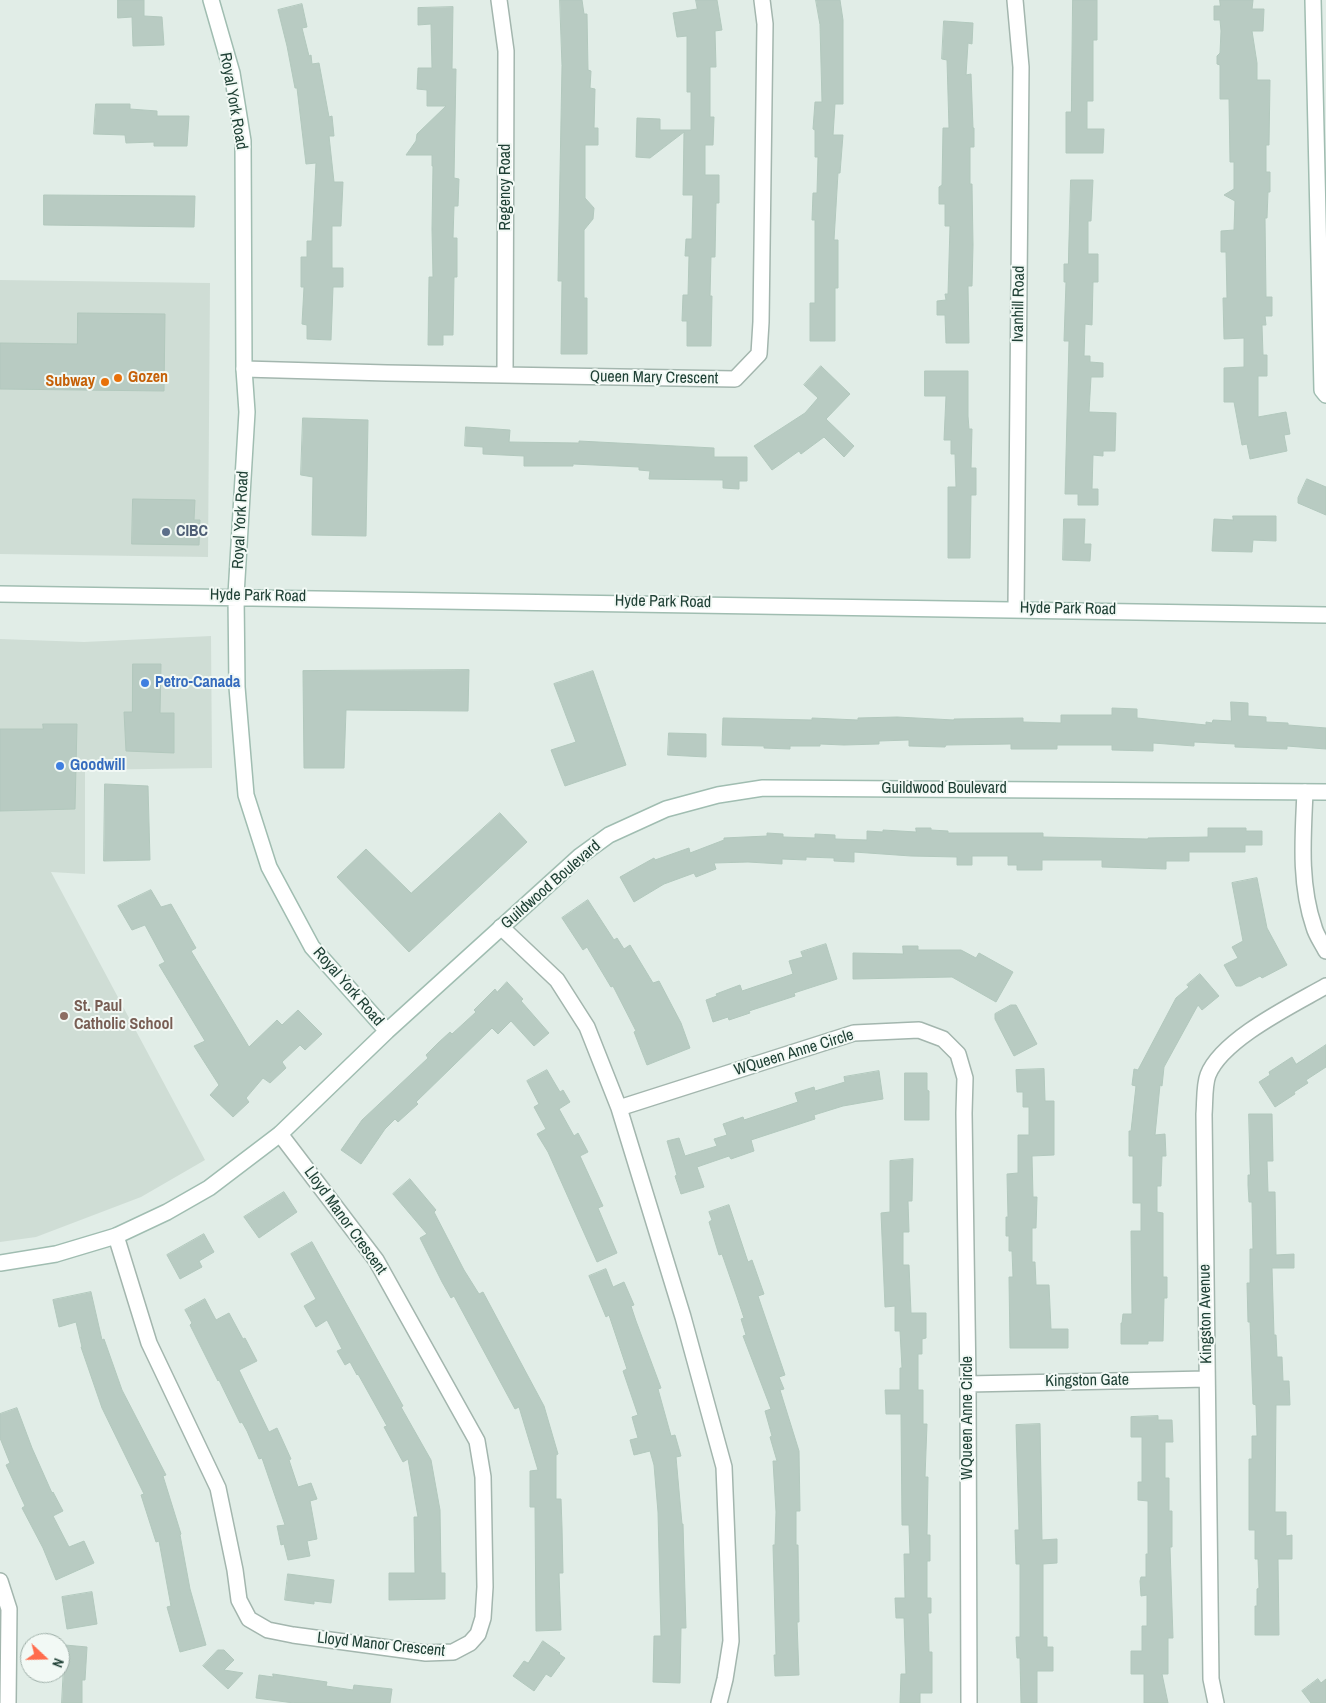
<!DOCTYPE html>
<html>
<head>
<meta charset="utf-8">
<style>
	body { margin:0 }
	#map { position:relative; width:1326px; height:1703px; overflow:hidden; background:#e1ede7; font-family:"Archivo Narrow",sans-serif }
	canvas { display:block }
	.north { position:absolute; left:20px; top:1633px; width:50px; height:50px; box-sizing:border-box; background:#f2f9f5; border:1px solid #9eafa8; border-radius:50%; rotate:111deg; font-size:14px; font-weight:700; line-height:20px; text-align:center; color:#1f4035 }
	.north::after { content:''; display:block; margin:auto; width:18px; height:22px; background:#ff6c4d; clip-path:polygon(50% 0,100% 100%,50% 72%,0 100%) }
</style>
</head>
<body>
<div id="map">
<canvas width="1326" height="1703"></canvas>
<div class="north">N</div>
</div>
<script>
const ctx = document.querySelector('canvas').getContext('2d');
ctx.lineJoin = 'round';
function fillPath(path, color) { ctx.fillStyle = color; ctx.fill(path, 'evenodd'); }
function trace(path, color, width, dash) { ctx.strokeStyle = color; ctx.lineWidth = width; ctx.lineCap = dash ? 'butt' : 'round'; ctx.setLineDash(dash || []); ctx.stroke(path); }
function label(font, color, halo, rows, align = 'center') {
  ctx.font = font + ' "Archivo Narrow",sans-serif'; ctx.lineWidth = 4; ctx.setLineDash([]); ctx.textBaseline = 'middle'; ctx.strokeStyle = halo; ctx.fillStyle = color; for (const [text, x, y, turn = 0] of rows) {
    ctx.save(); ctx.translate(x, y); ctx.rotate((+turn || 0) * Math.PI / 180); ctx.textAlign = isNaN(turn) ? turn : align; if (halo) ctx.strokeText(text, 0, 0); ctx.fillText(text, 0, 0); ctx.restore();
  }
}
const built = new Path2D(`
	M0,280L210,283L208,557L0,554Z
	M211,636L212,768L85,770V874L51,872L205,1160L141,1197L36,1237L0,1242V639L84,642Z`);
const building = new Path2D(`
	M118,0H144V16L162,17L164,45L133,46L132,17L118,18Z
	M560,0H582L584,14H587L588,70L591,71L590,88L595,89L594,128H598V145H585V198L594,208L593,219L584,230V298H587V354H561L562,281H558L562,66Z
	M696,0H717L722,30L715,31L716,67H710V117H714L713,145H705V175H719V203H716L715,257H711L710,296H712L711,346H687V321H682L683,295H688L689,256H685L686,239H692L693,195H683L684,132L650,158L636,157L637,118L660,119V130H691V92H687V36L677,37L673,13L697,9Z
	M816,0H840L843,20V104H835L833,135H843L840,173H838L834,240H838V288H835V341H810V303H815V220H812L813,193H817L818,157H815V130L813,129L815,102H822L820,25Z
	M1073,0H1097V40H1093V101H1087V129H1104L1103,153H1066V112H1071Z
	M1220,0H1253L1252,9H1264L1263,31H1252L1257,63V80H1270L1269,145H1266V172H1270V192H1268L1267,218H1265L1266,297H1272V316H1265L1266,325H1262L1263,355H1267V376H1258V417L1286,412L1290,434L1284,435L1287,451L1250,459L1247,444L1242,445L1234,402H1224V368L1244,367V338L1224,339L1223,298H1227L1226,252H1221V231L1234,230L1235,201L1224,195L1234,189V162H1230L1229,99H1220V65L1217,64V56L1220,53L1221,31L1220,20H1214V6H1220Z
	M302,4L307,27L302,28L309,56L311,55L312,64L319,63L329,117L332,116L334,136H329L334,182H343L341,226H332V268H343V287H333L331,340L307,339V325L302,324L304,287H301V257H307V241H312L316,163L306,164L297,88H295L287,46L278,10Z
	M453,7L452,69H456L454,178L459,179L458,206H454L453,238H457V277H454L453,335H443V345H428L429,277H433L432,229L433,166H432V155H406L416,141L417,134L446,106H427V90L417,89L418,68H432L431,24L418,25V8Z
	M944,21L973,23L972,44L968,43L966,75L971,74L973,128H974V147H970V184H972L973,245L972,286H968L969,343H946L945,315H937V301L946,300L945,294H948L950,226H945V204H939V187L942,185L943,128H949L947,60L942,59Z
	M96,104H130V109L157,111V116H189L187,146H154V142L126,143L125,135L94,134Z
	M1071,180H1093L1091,221H1088V254H1098V282H1093L1092,325L1085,324L1084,356H1090V362L1103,363V377H1091L1089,412L1116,413L1115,451H1103V456L1093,455L1092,489H1098V505H1078V494H1065L1069,341H1064L1066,282H1064V264H1068Z
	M44,195L195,196L194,227L44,225Z
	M78,313L165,314L164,391L0,389V343L77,344Z
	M821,366L850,394L826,419L854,446L844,457L824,437L801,454L799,451L772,470L754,446L805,413L818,398L804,385Z
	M925,371H968V416L969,429H972L971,468H976V495H971L970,558H948V487H956L955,454H951V440H944L946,396H925Z
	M303,418L368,420L366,536L312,535L313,477L301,475Z
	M466,427L510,430L509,442L579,443V441L714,448V457H747V481H739V489L723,488V480L649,479L650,471L639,470V467L573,464V466H524V456L483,454V447L465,446Z
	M1307,479L1326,487V515L1298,503V498Z
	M133,499L195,500L194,520H200L199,545L132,544Z
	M1233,516H1276V541L1253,540L1252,552L1212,551L1214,519L1233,520Z
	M1064,519H1085L1084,544H1091L1090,561L1063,560Z
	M133,664H161L160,713H174V753L126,751L124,712H132Z
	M469,670L468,711L346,710L344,768H304L303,671Z
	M593,671L626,765L565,786L551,750L576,742L554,684Z
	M1231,702L1248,703V716L1266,717V722L1288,723V725L1326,728V749L1287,746V749L1235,747V744L1194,742V746L1153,743V751L1112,750V745H1057V749H1011V744L946,745L945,747L909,746V740L879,741V744L844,745L820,744V746H790V749L764,748V746L722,745L723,718L812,720V718L858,720V718L897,717L954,720V719L1023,718V722L1061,723V715H1112V708L1137,709V718L1206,725V722L1212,723L1213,720L1231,721Z
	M43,724H77L75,809L0,811V729H43Z
	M669,733L706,734V757L668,755Z
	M105,784L148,786L150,860L104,861Z
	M500,813L527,842L409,952L337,877L366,849L411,893Z
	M916,828H931V830L948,831V833H1043V837L1148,839V838L1208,837V828H1246V831H1262V845H1245V852H1189V861H1166V869L1102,867V860H1042V870H1017V865H1008V856H972V865H957V857L911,856L854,852V862L834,861V858L806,857V860L782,859V864L748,862L714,863L716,869L696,877L694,873L664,884L634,902L620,877L654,858L655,860L689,848L690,853L724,840V838L767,836V833L783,834V837L815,838V834L835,835V839L867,840V831L883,832V830L916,832Z
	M1257,878L1267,928L1287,965L1262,978L1260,976L1241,986H1236L1224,965L1238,958L1232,947L1243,941L1232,883Z
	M151,890L161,907L171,904L196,948L191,951L249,1047L277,1020L282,1025L298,1010L322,1034L305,1050L300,1045L282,1062L286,1068L270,1083L263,1078L246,1098L249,1102L233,1117L210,1095L219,1085L194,1046L205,1041L159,965L165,962L145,925L132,930L118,906Z
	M588,900L614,940L617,938L624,949L630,945L653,983L659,981L681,1023L690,1048L647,1065L634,1032L636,1031L613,986L611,987L587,947L583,950L562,918Z
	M826,944L837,979L794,993L795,996L749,1011L750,1013L729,1020L728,1017L713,1022L706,1000L717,996L716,994L740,985L742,991L793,974L789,961L803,957L801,952Z
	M903,946H918V950H961L976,958L979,953L1013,972L996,1002L952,977L853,979V953L903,954Z
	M1200,974L1219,996L1202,1010L1198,1005L1164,1067L1162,1086L1160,1085L1155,1135L1165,1134L1166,1156H1162L1161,1186H1157V1212L1163,1213V1277H1167V1298H1164L1163,1341H1148V1344H1121V1323H1122L1123,1314H1132L1131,1231H1141V1203H1133V1156H1129V1131H1131L1136,1086L1132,1085L1134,1069L1138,1070L1176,998L1189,987L1187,985Z
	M507,982L523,999L521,1001L549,1033L534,1046L511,1021L498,1034L492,1028L416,1102L418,1104L398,1122L395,1119L385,1129L361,1164L341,1150L362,1120L428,1058L426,1055L438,1043L450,1032L452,1034L476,1012L474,1010L495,989L497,992Z
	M1011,1005H1016L1037,1044L1014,1056L995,1019V1014Z
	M1326,1045V1067L1306,1080L1308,1083L1294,1092L1295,1094L1275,1107L1259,1082L1270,1075L1269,1072L1292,1057L1296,1064Z
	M1044,1069L1045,1101H1054V1155L1032,1156L1033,1197H1037L1036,1228H1032V1262H1035L1036,1285H1049L1051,1329H1068V1348H1010L1009,1277H1013L1012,1251H1009V1236H1006V1217H1008L1007,1174L1018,1173V1135H1029V1107H1023V1092H1017L1016,1070Z
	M547,1070L560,1092L563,1090L570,1102L559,1109L574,1136L578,1133L588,1152L580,1156L603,1206L598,1208L617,1253L597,1262L548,1152L537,1134L546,1129L534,1107L539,1104L527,1081Z
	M879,1071L883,1099L843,1106L814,1115L815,1119L751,1140L754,1151L731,1159L729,1156L697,1167L704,1187L681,1194L675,1176L677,1175L667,1141L679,1138L685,1156L717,1146L714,1139L727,1135L723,1124L743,1117L744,1120L798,1102L795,1093L814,1087L815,1091L845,1082L844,1077Z
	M905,1073H927V1090L929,1091V1120H905Z
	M1249,1114H1272L1273,1161H1267L1268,1192H1275L1276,1255L1294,1254V1268H1272L1274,1335H1276L1277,1357H1282L1283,1381H1289L1290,1405H1276L1275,1512H1286V1536L1292,1535V1559H1278L1279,1635H1255V1606H1257V1589L1259,1588L1258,1559H1255V1530H1249V1459H1252V1436H1257L1256,1405L1253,1404L1250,1322H1248L1247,1283H1250V1249H1253L1252,1202H1249L1248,1185V1175H1250Z
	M913,1159L912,1201H908L909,1232H903V1265H909L911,1313H926V1338L922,1339V1354H918V1390H923V1424H927L925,1477H928L927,1535H930V1561H927V1598H931V1613H928L929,1652H932V1693H920V1703H900L901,1674H906L904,1618H896L895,1598H905L904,1554H910L909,1525H902L901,1414H886L885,1390H900V1368H902L900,1331H895V1306L885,1307L881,1213L890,1212V1161Z
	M410,1179L436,1210L434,1212L464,1270L479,1294L483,1292L544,1406L558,1454L556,1455V1499H561L562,1527L563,1573H559L561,1630L536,1631L535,1507H530V1471L538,1470L519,1407L515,1409L454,1296L451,1298L442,1282L420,1238L427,1234L393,1194Z
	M284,1192L297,1212L259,1238L244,1217Z
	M729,1205L748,1262L752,1260L764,1294L758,1296L785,1375L779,1377L784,1389L780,1390L799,1451L800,1511H796V1545H798L799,1622H797L799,1675L775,1676L774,1655H776L773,1545H775L776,1512L773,1461H777L770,1437L772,1436L765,1411L771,1409L743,1336L746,1335L741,1319L744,1318L737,1297L722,1254L719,1255L709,1222L712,1220L709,1212Z
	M204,1234L214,1252L199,1261L202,1267L180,1279L167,1255Z
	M312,1242L403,1406L401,1407L431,1460L440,1510L441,1573H445V1599L389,1600V1573H415L414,1517H418L408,1459L403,1462L384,1427L387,1426L358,1374L357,1375L350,1362L345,1365L337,1351L342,1349L327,1320L316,1327L304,1306L316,1299L291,1254Z
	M606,1269L613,1287L624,1282L634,1305L631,1306L636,1321L661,1388L658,1389L671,1436L675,1435L681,1456L676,1457L682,1524H683L686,1628H681L680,1683L653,1682L654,1636H661L658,1512L654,1465L650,1451L634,1455L630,1440L638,1438L632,1417L638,1415L623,1371L627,1369L609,1315L606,1317L589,1276Z
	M91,1292L102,1340L104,1339L122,1390L166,1475L163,1476L181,1534L180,1535L190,1589L206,1645L180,1652L167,1607L171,1606L159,1541L156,1542L141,1495L144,1494L102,1408L81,1347H82L76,1322L59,1327L53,1300Z
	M205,1299L216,1320L229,1313L243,1339L245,1338L257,1361L239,1370L269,1432L277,1428L291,1459L289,1460L298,1487L311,1483L317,1499L310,1501L317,1539L307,1541L310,1556L288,1560L284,1544L281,1545L277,1526L285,1525L262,1458L259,1459L247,1431L242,1422L240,1423L219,1380L218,1381L190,1325L192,1323L185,1310Z
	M17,1408L32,1448L52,1493L53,1492L63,1511L53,1516L69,1547L84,1541L94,1563L56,1580L43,1548L22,1508L25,1506L6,1465L10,1463L0,1438V1414Z
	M1158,1416V1420H1172L1173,1442H1165V1478H1169V1511H1172V1547H1170L1173,1638H1168V1674H1162L1168,1703H1144V1674H1131V1651H1142V1626H1147V1595L1141,1596L1140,1581L1141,1577H1146V1554H1148V1501L1138,1500V1482H1142V1437H1131V1417Z
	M1040,1424L1042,1540L1057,1539V1563L1043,1564V1637H1047V1647H1053V1671H1037V1703H1021L1020,1658H1017L1016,1637H1020V1564H1016L1015,1530H1019L1016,1425Z
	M288,1574L334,1580L331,1603L314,1601V1604L285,1600Z
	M92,1592L97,1624L67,1629L62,1597Z
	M543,1641L560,1653L559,1654L565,1658L551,1677L546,1674L534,1691L513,1676L524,1661L528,1663Z
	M65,1645L87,1647L85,1680H82V1703H62Z
	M218,1650H224L234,1660L224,1670L243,1673L228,1689L203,1666Z
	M273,1674L327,1682L326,1686L353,1690L354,1685L392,1689L390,1703H294L256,1698L259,1675L273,1677Z
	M1318,1679L1321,1683L1326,1679V1703H1311L1302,1691Z`);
const street = new Path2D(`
	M499,0L506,51L505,375
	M1015,0L1021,67L1016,607
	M244,369L387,373L735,379L759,354L761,322L765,24L762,0
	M1305,792C1303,837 1299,883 1314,927C1316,935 1322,943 1326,951
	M501,927L557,980L587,1027L619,1108
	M116,1236L149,1343L218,1488L235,1570L239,1600L249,1619L268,1630L293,1635L426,1653L453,1652L470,1643L478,1634L483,1618L485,1587L483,1477L477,1441L376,1260L280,1134
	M968,1384L1207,1379
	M0,1581L9,1609L8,1703
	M719,1703L725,1679L731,1641L724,1467L683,1317L619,1108L854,1033L919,1030L943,1039L958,1054L965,1078L964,1113L968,1384L969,1703
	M1216,1703L1211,1679L1204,1114C1205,1103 1204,1085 1208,1075C1222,1039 1293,1005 1326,986`);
const secondary = new Path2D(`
	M211,0L232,73L243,141L244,369L247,412L236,595L237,687L246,795L269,867L312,947L387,1031
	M1313,0L1322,390L1326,395
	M0,594C442,599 884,604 1326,615
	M0,1263L56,1254L116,1236L167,1212L209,1188L280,1134L387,1031L580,856L609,835L666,809L718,795L763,788L1326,792`);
const markers = [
	[118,378,5,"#e8710a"],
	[105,382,5,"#e8710a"],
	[166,532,5,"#5c6f8a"],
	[145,683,5,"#3f7fe0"],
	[60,766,5,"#3f7fe0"],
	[64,1016,5,"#8d6e63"]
];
const streetNames = [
	["Royal York Road",233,101,80],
	["Regency Road",506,187,-90],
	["Ivanhill Road",1019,304,-89],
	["Queen Mary Crescent",654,378,1],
	["Royal York Road",241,520,-87],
	["Hyde Park Road",258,596,1],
	["Hyde Park Road",663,602,1],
	["Hyde Park Road",1068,609,1],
	["Guildwood Boulevard",944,789],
	["Guildwood Boulevard",551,885,-41],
	["Royal York Road",348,987,49],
	["WQueen Anne Circle",794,1053,-17],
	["Lloyd Manor Crescent",345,1221,54],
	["Kingston Avenue",1206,1314,-91],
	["Kingston Gate",1087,1381,-1],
	["WQueen Anne Circle",968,1418,-90],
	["Lloyd Manor Crescent",381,1645,6]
];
const foodNames = [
	["Gozen",128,378],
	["Subway",95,382,"right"]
];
const serviceNames = [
	["CIBC",176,532]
];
const shopNames = [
	["Petro-Canada",155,683],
	["Goodwill",70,766]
];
const educationNames = [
	["St. Paul",74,1007],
	["Catholic School",74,1025]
];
fillPath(built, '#cfddd5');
fillPath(building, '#b8cbc2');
trace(building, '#b2c8bd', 1);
trace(street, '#a3b6ae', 18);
trace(secondary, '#a0bdb1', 18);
trace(street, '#fff', 15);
trace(secondary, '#fff', 15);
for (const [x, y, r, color] of markers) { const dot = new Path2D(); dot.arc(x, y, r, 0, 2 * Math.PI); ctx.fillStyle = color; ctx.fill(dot); trace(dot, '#f2f9f5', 2); }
label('16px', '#1f4035', '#f2f9f5', streetNames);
label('bold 16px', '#c56008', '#f2f9f5', foodNames, 'left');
label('bold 16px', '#4e5e75', '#f2f9f5', serviceNames, 'left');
label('bold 16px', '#366cbe', '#f2f9f5', shopNames, 'left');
label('bold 16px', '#785e54', '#f2f9f5', educationNames, 'left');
</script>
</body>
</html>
